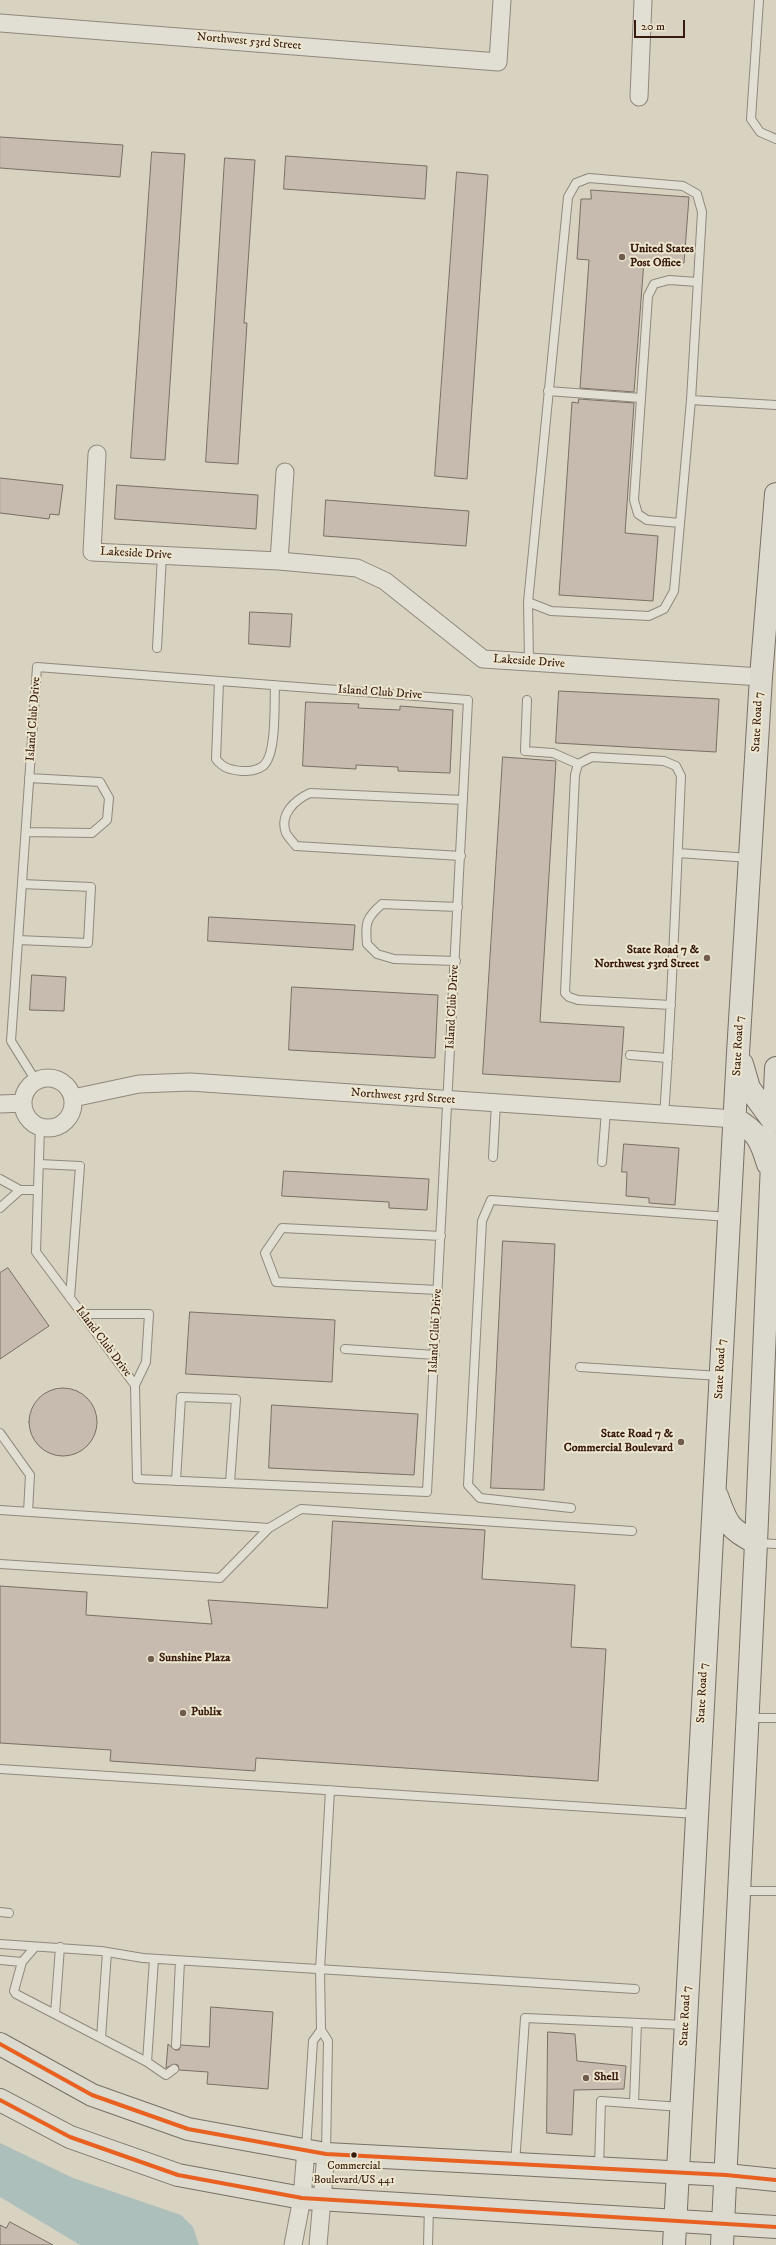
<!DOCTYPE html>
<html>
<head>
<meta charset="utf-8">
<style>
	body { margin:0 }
	#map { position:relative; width:776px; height:2245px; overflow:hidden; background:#d8d2c0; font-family:"IM FELL DW Pica",serif }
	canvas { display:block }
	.scale { position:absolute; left:634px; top:20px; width:51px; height:18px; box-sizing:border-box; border:2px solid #391b0d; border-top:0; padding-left:5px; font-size:12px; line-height:14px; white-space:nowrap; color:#391b0d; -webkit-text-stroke:3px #ece6cf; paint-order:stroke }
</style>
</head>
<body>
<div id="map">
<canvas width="776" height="2245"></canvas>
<div class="scale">20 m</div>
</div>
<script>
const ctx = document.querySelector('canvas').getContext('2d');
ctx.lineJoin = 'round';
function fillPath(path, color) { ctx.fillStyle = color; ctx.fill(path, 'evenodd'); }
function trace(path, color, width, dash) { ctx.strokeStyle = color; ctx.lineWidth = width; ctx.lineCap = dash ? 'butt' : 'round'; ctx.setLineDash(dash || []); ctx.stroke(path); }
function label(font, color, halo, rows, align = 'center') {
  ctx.font = font + ' "IM FELL DW Pica",serif'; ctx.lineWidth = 4; ctx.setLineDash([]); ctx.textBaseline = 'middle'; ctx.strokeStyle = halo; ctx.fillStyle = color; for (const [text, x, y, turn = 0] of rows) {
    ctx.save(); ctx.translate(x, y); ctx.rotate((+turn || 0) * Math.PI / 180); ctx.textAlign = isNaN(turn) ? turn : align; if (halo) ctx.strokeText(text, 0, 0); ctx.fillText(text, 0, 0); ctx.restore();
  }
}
const water = new Path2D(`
	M0,2143L73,2178L181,2215L193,2227L199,2245H80L0,2197Z`);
const building = new Path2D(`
	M0,137L123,145L120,177L0,168Z
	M152,152L185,154L165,460L131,458Z
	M286,156L427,166L425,199L284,189Z
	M225,158L255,160L244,323H247L238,464L206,462Z
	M457,172L488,175L467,479L435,476Z
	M591,190L689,197L684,263L644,261L634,392L580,388L589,260L577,259L581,199H591Z
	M579,399L634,403L625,533L658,536L653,601L559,595L572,402L578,403Z
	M0,478L63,485L59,515L50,514L49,519L0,513Z
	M117,485L258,495L256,529L115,519Z
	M326,500L469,511L466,546L324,536Z
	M250,612L292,614L290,647L249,644Z
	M559,691L719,699L716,752L556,743Z
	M306,702L359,704L358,708L400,710V706L453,710L450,773L398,771V767L356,765V769L303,766Z
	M503,757L556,761L540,1022L624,1027L620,1082L483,1074Z
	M209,917L355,925L353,950L208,941Z
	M32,975L66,977L64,1011L30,1010Z
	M292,987L438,995L435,1058L289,1050Z
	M624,1144L679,1148L675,1205L649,1203V1198L626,1196L627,1172H622Z
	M284,1171L429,1179L427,1210L389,1208V1202L282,1196Z
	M503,1241L555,1244L544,1490L491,1488Z
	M8,1268L49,1326L0,1359V1273Z
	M190,1312L335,1320L332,1382L186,1374Z
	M29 1422a34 34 0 1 1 68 0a34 34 0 1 1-68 0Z
	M272,1405L418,1414L414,1475L269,1468Z
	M333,1521L485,1530L482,1579L575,1585L571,1647L606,1649L598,1781L256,1758L255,1771L110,1761L111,1750L0,1743V1586L87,1592L86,1615L212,1624L208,1600L327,1608Z
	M211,2007L273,2012L268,2089L207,2084L208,2072L179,2070L178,2065L174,2064L166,2068L168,2044L175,2050H179L181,2045L209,2047Z
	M548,2032L575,2034L577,2061L626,2066L624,2089L574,2090L572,2135L547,2133Z
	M10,2222L53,2245H0V2225L6,2228Z`);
const lane = new Path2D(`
	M759,0L751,119L760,132L776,139
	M589,178L683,186L697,194L702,212L691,400L674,591L664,609L649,616L551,611L528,602L568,197L576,183Z
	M548,391L641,398
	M691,400L776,405
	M680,523L647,520L638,514L634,500L648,296L654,284L669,280L698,282
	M528,602L529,661
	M157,648L162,555
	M219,681L216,759C223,768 230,770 242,771C250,771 256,771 263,766C277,755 274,704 275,685
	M527,700L525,751L553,753L578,764
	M26,832L92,833L107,820L109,798L100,782L29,778
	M678,853L750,858
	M461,856L296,846C293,842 288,837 286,833C279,814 295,800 310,793L463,800
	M18,940L88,943L91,887L22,884
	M456,961L394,959L377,954L367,944C365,923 366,918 382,904L458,907
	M630,1055L668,1058
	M36,1081L11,1041L37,667L468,700L427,1492L137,1479L135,1385L36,1252L40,1127
	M664,1116C672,1003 676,889 681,776L676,766L664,761L592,757L578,764L575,775L565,993L569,997L578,1000L671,1005
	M493,1157L496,1103
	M602,1162L606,1111
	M39,1164L80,1166L70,1298
	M0,1179L20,1190H38
	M0,1208L20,1190
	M438,1290L276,1282L265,1253L282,1228L441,1236
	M83,1314H149L146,1362L135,1385
	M345,1349L435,1355
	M580,1367L720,1376
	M0,1433L30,1475L28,1512
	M176,1481L181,1397L236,1399L230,1483
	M571,1508L480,1498L468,1485L482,1221L491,1200L729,1217
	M0,1510L269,1528L301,1509L632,1531
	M757,1543L776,1544
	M0,1564L220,1578L269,1528
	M748,1718H776
	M0,1769L696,1814
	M741,1891H776
	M0,1912L9,1913
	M0,1944L101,1951L143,1958L635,1989
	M35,1947L22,1962L14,1991L16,1994L147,2062L154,1959
	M0,1960L22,1962
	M55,2014L60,1947
	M101,2038L107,1952
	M176,2045L180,1961
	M147,2062L166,2075L174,2069
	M634,2103L637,2023
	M306,2149L313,2041L321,2030
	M326,2153L328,2041L321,2030L320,1970L330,1790
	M515,2164L525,2018L685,2025
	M599,2168L601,2101L680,2107
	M428,2245L429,2207`);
const street = new Path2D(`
	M0,23L498,62L502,0
	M639,97L643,0
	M97,454L92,552L279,561L357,568L385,581L483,659L761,677
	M279,561L285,472
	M23 1103a25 25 0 1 1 50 0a25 25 0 1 1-50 0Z
	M73,1098L139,1084L190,1082L735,1119
	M0,1104L23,1103
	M293,2245L302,2198L306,2150
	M318,2245L326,2154`);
const primary = new Path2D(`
	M742,1064L749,1088L773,1121
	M735,1119C757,1131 761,1141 768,1164
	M717,1496C727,1524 729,1529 756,1543
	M674,2245L738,1053L761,677L776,494
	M722,2245L756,1543L776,1068`);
const highway = new Path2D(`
	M0,2044L92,2095L188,2129L326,2154L726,2175L776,2180
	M0,2100L70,2137L178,2175L302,2198L776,2227`);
const bus1 = new Path2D(`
	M0,2044L92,2095L188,2129L326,2154L726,2175L776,2180
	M0,2100L70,2137L178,2175L302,2198L776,2227`);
const markers = [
	[622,257,4,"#715b4c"],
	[707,958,4,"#715b4c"],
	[681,1442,4,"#715b4c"],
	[151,1659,4,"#715b4c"],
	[183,1713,4,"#715b4c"],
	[586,2078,4,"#715b4c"],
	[354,2155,3.5,"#391b0d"]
];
const busNames = [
	["Commercial",354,2167],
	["Boulevard/US 441",354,2181]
];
const streetNames = [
	["Northwest 53rd Street",249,42,5],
	["Lakeside Drive",136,554,3],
	["Lakeside Drive",529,662,4],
	["Island Club Drive",380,693,4],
	["Island Club Drive",34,719,-86],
	["State Road 7",758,722,-87],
	["Island Club Drive",453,1007,-87],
	["State Road 7",739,1046,-87],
	["Northwest 53rd Street",403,1097,4],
	["Island Club Drive",436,1331,-87],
	["Island Club Drive",103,1342,53],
	["State Road 7",721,1369,-87],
	["State Road 7",703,1693,-87],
	["State Road 7",686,2016,-87]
];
const poiNames = [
	["United States",630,250],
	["Post Office",630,264],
	["State Road 7 &",699,951,"right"],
	["Northwest 53rd Street",699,965,"right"],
	["State Road 7 &",673,1435,"right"],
	["Commercial Boulevard",673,1449,"right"],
	["Sunshine Plaza",159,1659],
	["Publix",191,1713],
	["Shell",594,2078]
];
fillPath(water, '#adbfbb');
fillPath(building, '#c7baae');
trace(building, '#797065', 1);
trace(lane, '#90887c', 10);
trace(street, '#90887c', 19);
trace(primary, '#797065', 24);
trace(highway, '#797065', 24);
trace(lane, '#e1ded4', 8);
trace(street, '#e1ded4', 17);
trace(primary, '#dcd9ce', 22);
trace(highway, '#dcd9ce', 22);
trace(bus1, '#e96121', 4);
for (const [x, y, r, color] of markers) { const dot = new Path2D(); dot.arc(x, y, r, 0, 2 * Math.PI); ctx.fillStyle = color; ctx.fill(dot); trace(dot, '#ece6cf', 1.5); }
label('11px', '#391b0d', '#ece6cf', busNames);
label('12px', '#391b0d', '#ece6cf', streetNames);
label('bold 12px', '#391b0d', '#ece6cf', poiNames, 'left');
</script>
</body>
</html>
